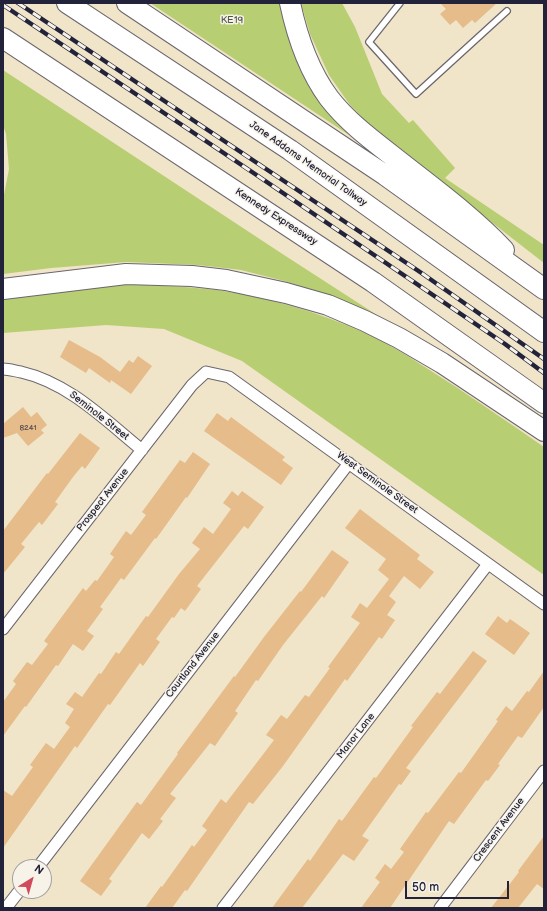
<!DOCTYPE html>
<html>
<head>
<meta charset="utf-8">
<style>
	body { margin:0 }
	#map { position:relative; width:547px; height:911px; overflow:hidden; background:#f0e4c9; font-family:"Balsamiq Sans",sans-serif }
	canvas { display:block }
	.frame { position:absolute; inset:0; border:4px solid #22223b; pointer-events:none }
	.north { position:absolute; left:12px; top:859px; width:40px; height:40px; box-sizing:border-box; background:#f7f3e8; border:1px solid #a29fa3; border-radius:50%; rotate:37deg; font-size:11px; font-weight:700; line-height:16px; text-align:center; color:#22223b }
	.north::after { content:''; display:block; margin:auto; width:14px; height:18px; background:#d1495b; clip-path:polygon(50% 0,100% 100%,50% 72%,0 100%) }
	.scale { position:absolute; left:405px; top:881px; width:104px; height:18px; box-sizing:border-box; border:2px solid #22223b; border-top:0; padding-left:5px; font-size:12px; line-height:14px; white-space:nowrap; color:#22223b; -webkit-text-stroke:3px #f7f3e8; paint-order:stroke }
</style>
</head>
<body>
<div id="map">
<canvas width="547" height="911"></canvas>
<div class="frame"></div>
<div class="north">N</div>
<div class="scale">50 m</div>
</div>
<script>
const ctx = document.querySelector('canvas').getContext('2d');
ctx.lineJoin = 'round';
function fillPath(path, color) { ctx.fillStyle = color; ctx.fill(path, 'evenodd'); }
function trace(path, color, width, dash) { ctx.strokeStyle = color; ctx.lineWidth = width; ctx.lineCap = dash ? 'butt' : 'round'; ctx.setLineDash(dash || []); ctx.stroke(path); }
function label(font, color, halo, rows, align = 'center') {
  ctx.font = font + ' "Balsamiq Sans",sans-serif'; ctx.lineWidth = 3; ctx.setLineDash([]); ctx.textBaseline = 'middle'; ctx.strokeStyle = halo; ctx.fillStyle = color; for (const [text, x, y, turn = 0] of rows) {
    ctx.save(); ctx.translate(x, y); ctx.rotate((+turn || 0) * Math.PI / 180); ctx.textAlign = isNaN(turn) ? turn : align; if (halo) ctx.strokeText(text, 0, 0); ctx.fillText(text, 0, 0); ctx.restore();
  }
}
const green = new Path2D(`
	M150,3H280L290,38L312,90L349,135Z
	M301,3H342L355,27L382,94L409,123L413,120L455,168L445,178L544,245V263L400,151L370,126L350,105L329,75L310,34Z
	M3,70L284,255L380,317L346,302L284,281L241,270L198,265L126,262L51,268L3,274V200L9,169L6,134L3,125Z
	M111,284C146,285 182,286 217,290C267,297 319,312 365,333C387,343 408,356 428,369C468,394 506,421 544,447V575L242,361L164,329L106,325L3,333V296Z`);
const building = new Path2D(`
	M440,3H497L475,23L472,20L463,28L456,20L450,25L440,14L446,9Z
	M69,340L100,357L120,372L129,360L133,363L138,356L152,366L131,394L111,380L110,383L89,368L86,373L60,357Z
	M23,407L31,417L37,412L47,425L41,430L44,433L28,446L17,433L3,438V424Z
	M217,413L228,421L231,417L285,457L282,460L293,468L281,485L204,431Z
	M80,433L100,448L85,469L82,466L73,477L55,502L58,504L42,525L39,522L21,544L25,547L3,574V531L47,473L48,474Z
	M193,452L210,464L187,498L186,497L156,539L155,538L124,580L121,578L100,607L103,609L87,631L94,636L83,651L73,644L58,666L56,665L26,707L25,706L3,736V702L16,684L13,681L27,662L32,665L48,644L44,641L83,588L86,591L95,580L97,581L114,557L110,554L126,531L131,535L146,515L142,512L180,460L185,463Z
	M232,491L238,496L242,491L264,507L248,529L244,526L197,586L201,589L185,611L181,608L174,618L172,617L156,639L160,642L143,666L140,663L110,705L108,704L77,748L75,746L3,848V790L12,796L33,767L30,765L46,743L54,749L70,727L65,723L74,709L66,704L75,692L82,697L99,673L101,674L116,652L119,654L146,616L148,617L179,574L200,549L192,543L204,527L213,534L231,509L223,503Z
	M360,509L420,555L417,559L434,572L420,589L404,576L389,596L396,602L387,615L395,620L382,639L379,637L347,681L345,679L283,766L253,804L249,802L187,891L185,890L172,908H145L161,886L162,887L192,845L194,847L207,830L202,826L221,799L226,803L274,740L266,735L281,715L287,719L305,695L309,697L330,668L328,667L360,623L351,617L360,603L367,608L389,579L378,570L386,559L345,528Z
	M332,550L349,562L324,598L322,596L283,645L258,681L256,680L235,711L238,713L215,746L210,743L170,794L176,798L160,819L163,821L149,839L142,833L109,879L112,881L101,896L80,881L137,802L141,805L178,754L177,753L234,676L235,677L264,637L300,591L301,592Z
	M498,616L507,623L510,619L530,633L514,655L485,634Z
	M473,651L487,661L406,768L411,771L401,785L399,784L362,836L369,840L354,861L343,854L302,908H272L308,859L310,861L339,819L342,821L374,777L376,778L413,727L411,726L437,692L440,694Z
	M544,671V707L522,738L518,736L498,764L500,765L488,781L486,780L454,824L449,821L390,908H361L380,882L375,878L385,864L391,869L404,852L400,849L426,812L428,813L459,772L461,773L498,721L496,720L506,706L512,711L527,691L529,692Z
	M544,836V889L537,884L518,908H491L519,872L518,871Z`);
const lane = new Path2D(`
	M400,3L369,42L416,94L507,11`);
const street = new Path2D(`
	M3,369C9,369 15,371 21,372C69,383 105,420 142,450
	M3,629L192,385L206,372L229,377L544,604
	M38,867L349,463
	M6,908L20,890
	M223,908L488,564
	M440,908L544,771`);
const highway = new Path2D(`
	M67,3L290,150L544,332
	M127,3L385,175L544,289
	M290,3C297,36 309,71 329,98C346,120 368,137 390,154C429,185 470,214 504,250
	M3,38L373,282L544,403
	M3,289L126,274L192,276L226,280L286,293L328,305L365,321L399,338L442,363L544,431`);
const rail = new Path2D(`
	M18,3L420,272L544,359
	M3,5L258,176L505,344L544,373`);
const numberNames = [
	["8241",28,428]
];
const parkNames = [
	["KE19",232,20]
];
const streetNames = [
	["Jane Addams Memorial Tollway",308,164,35],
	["Kennedy Expressway",276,217,33],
	["Seminole Street",99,416,38],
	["West Seminole Street",377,483,36],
	["Prospect Avenue",103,500,-52],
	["Courtland Avenue",193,665,-52],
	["Manor Lane",356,736,-52],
	["Crescent Avenue",499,830,-53]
];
fillPath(green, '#b8ce72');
fillPath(building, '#e5bc8a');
trace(lane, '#6a666d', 8);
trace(street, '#6a666d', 13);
trace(highway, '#6a666d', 22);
trace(lane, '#fff', 5.5);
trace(street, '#fff', 11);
trace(highway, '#fff', 20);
trace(rail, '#22223b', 4.5);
trace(rail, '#f7f3e8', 3, [9]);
label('8px', '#53484f', null, numberNames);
label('10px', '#4f564c', '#f7f3e8', parkNames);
label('10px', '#22223b', '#f7f3e8', streetNames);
</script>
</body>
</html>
